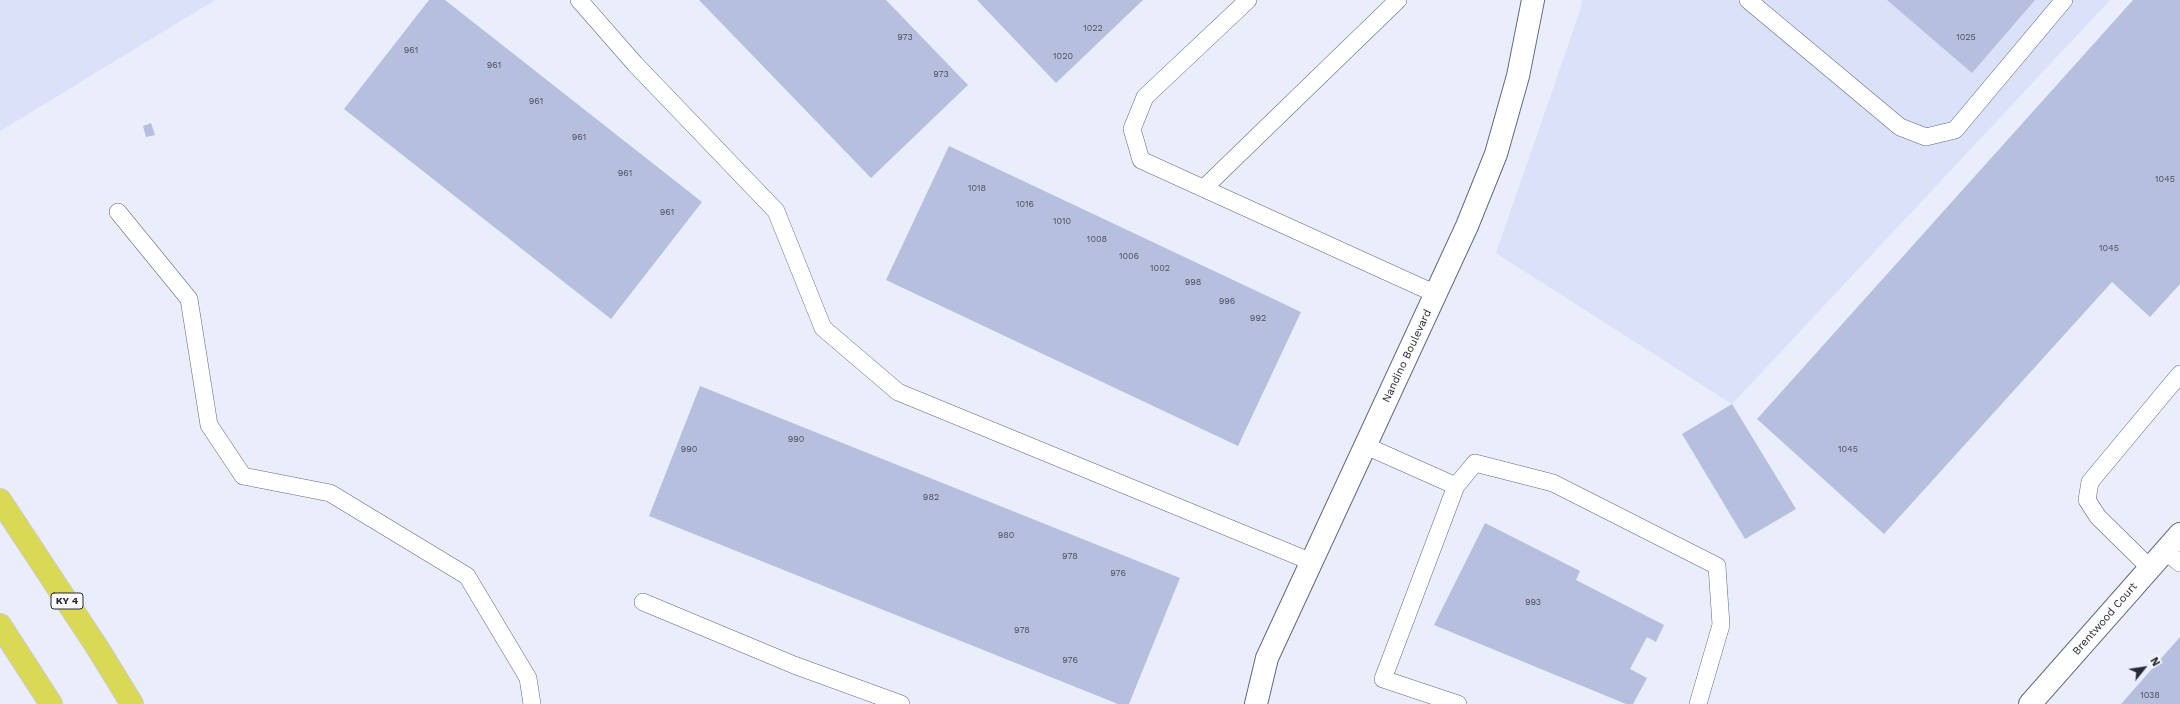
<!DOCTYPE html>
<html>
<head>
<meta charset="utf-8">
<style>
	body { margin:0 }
	#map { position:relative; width:2180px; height:704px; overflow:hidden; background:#eaedfa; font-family:"Work Sans",sans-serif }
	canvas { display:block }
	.north { position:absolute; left:2124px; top:648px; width:40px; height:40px; -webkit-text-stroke:3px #fbfbfb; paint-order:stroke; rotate:60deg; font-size:11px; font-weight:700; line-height:16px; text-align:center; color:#272a36 }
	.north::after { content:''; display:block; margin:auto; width:14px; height:18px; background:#272a36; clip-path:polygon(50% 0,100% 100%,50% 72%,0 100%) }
</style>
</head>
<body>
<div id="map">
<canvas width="2180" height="704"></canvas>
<div class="north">N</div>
</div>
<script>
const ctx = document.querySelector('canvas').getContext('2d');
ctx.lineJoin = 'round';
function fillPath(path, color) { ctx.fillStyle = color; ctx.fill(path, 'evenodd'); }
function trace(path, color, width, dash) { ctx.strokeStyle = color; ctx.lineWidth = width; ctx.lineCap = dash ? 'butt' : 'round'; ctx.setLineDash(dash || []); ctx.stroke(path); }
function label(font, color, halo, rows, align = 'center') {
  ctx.font = font + ' "Work Sans",sans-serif'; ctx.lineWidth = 3; ctx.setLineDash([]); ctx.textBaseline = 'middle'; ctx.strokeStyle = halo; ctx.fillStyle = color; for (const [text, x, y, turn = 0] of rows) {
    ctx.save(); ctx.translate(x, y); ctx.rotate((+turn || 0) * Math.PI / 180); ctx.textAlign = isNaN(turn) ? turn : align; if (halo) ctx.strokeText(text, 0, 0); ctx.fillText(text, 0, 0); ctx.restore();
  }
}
const built = new Path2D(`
	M0,0H215L0,131Z
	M1582,0H2110L1732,404L1496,253L1581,8Z`);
const building = new Path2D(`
	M429,0H445L702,202L611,319L344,109Z
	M699,0H886L968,85L871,178Z
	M977,0H1143L1056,83Z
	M1887,0H2035L1972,73Z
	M2133,0H2180V284L2150,317L2112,282L1884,534L1757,419Z
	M151,123L155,135L146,137L143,126Z
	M949,146L1301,312L1238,446L886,280Z
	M700,386L1180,578L1129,704H1118L649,516Z
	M1732,404L1796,509L1745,539L1682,434Z
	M1485,523L1580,571L1576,580L1664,625L1656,642L1647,637L1630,669L1647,678L1633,704H1626L1434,625Z
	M2180,637V704H2121Z`);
const lane = new Path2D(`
	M579,0L635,64L776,211L823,328L898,392L1312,562
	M1248,0L1145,97L1132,129L1141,160L1436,294
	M1748,0L1900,127L1926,137L1955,130L2064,0
	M1204,188L1398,0
	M118,212L189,299L209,425L243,476L330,493L467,576L528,678L532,704
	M1366,446L1456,486L1383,679L1458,704
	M1456,486L1475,463L1553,483L1717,566L1721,625L1698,704
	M2165,551L2180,563
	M2150,568L2098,517L2087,500L2090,482L2180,374
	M643,602L794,665L901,704`);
const street = new Path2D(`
	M2030,704L2180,534`);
const secondary = new Path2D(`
	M1256,704L1267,658L1467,226L1496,154L1518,76L1533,0`);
const highway = new Path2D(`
	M0,500L97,647L132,704
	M0,625L51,704`);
const numberNames = [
	["1022",1093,28],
	["973",905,37],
	["1025",1966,37],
	["961",411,50],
	["1020",1063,56],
	["961",494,65],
	["973",941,74],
	["961",536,101],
	["961",579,137],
	["961",625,173],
	["1045",2165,179],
	["1018",977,188],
	["1016",1025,204],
	["961",667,212],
	["1010",1062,221],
	["1008",1097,239],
	["1045",2109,248],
	["1006",1129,256],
	["1002",1160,268],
	["998",1193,282],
	["996",1227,301],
	["992",1258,318],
	["990",796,439],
	["990",689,449],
	["1045",1848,449],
	["982",931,497],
	["980",1006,535],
	["978",1070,556],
	["976",1118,573],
	["993",1533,602],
	["978",1022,630],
	["976",1070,660],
	["1038",2150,695]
];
const shields = [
	[67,601,32]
];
const shieldNames = [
	["KY 4",67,601]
];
const streetNames = [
	["Nandino Boulevard",1407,356,-65],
	["Brentwood Court",2105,619,-49]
];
fillPath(built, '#dae1f8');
fillPath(building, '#b7bfde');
trace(lane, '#616984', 18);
trace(street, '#616984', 24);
trace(secondary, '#616984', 24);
trace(highway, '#cbcccf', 24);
trace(lane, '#fff', 17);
trace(street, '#fff', 22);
trace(secondary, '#fff', 22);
trace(highway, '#d9d955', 22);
label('9px', '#4b4f60', null, numberNames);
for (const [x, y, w] of shields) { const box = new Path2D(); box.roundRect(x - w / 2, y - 8, w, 16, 3); ctx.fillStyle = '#fbfbfb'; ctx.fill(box); trace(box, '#272a36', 1); }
label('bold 10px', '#272a36', null, shieldNames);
label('11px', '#272a36', '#fbfbfb', streetNames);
</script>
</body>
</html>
